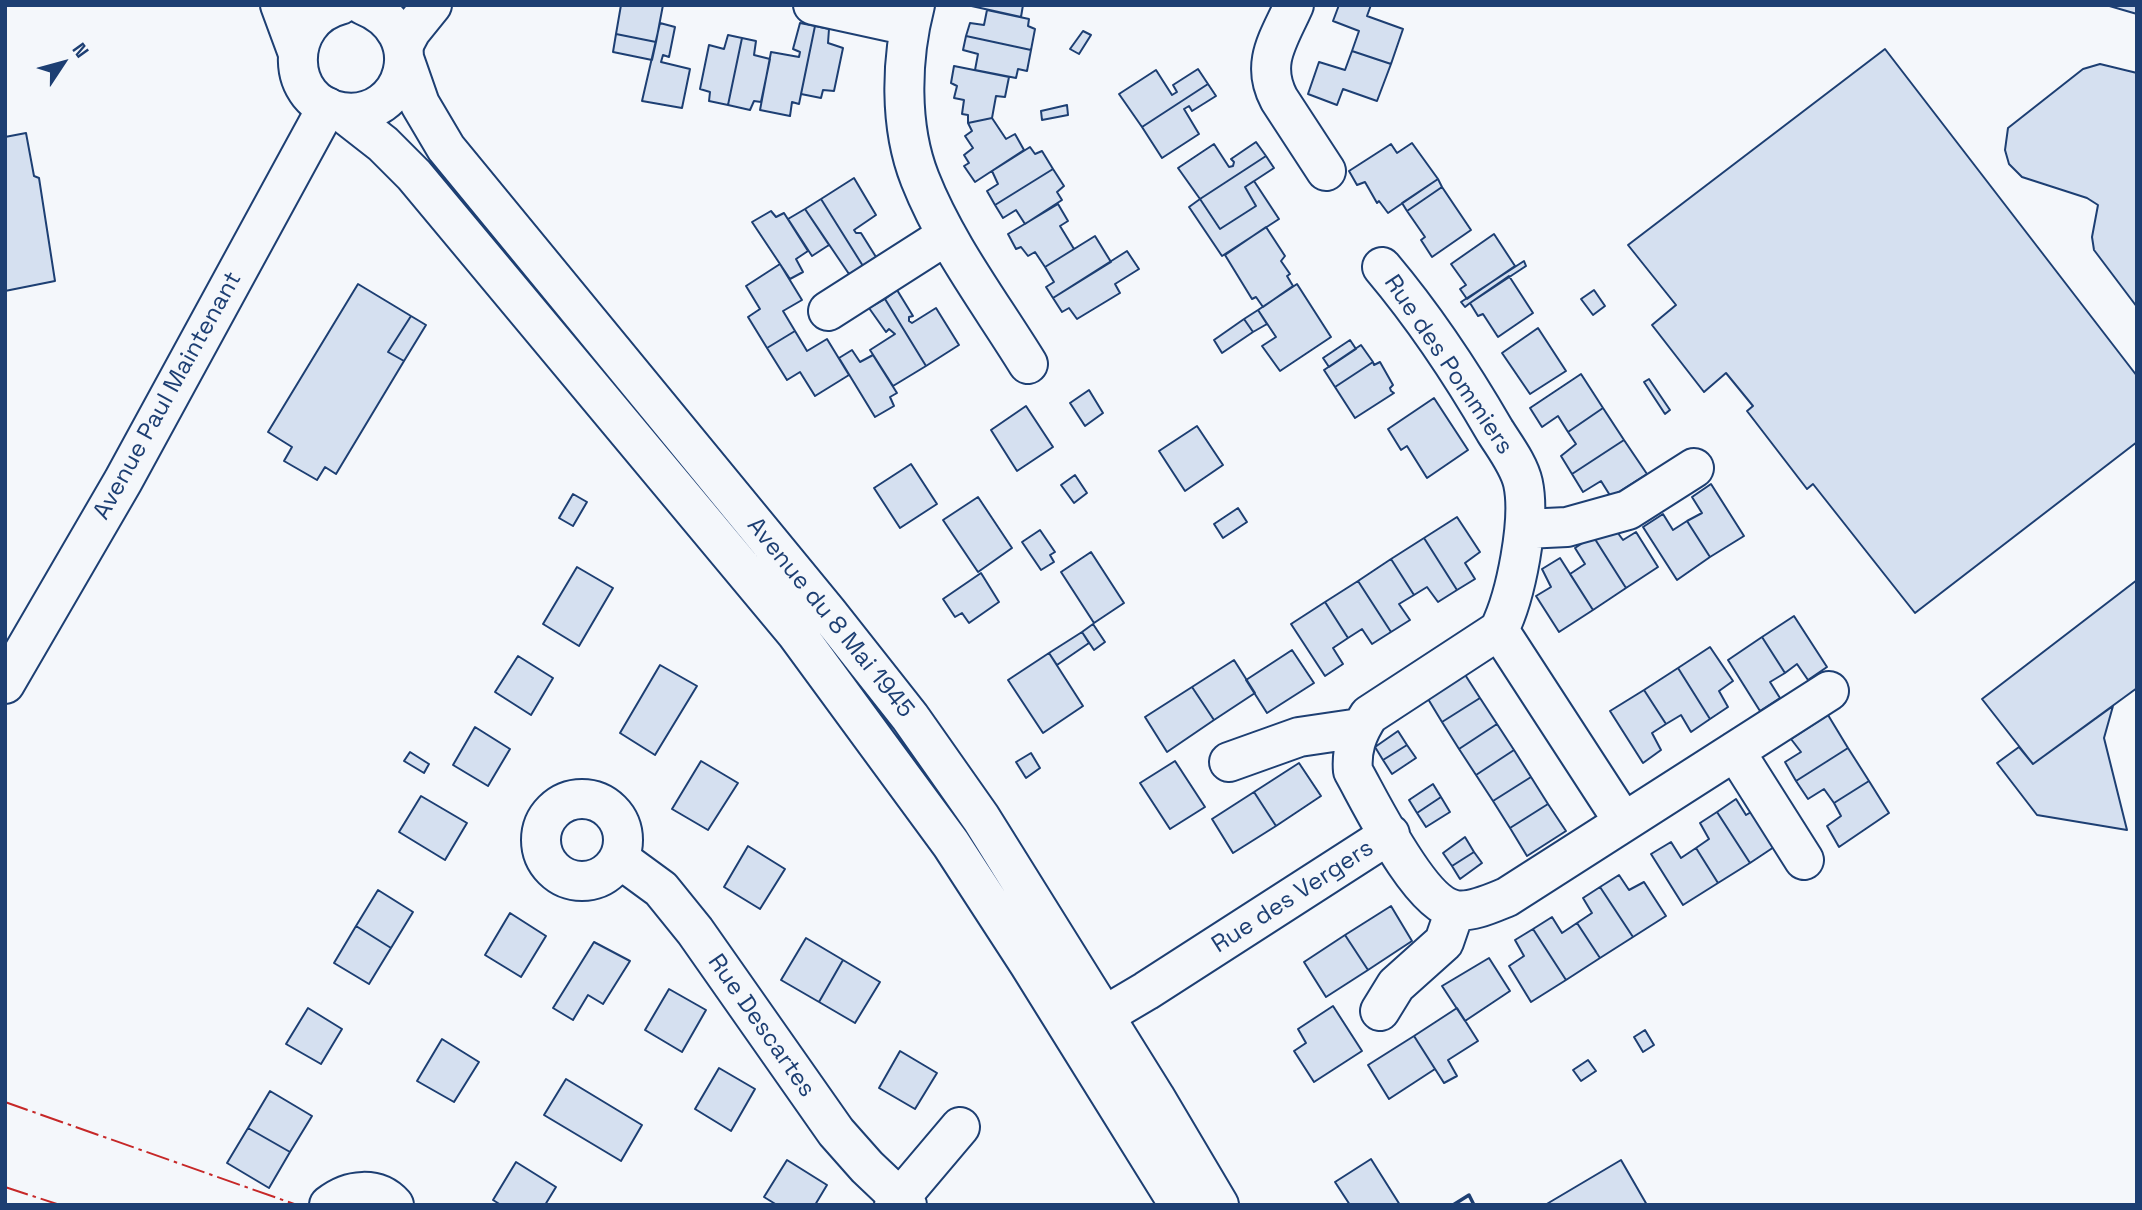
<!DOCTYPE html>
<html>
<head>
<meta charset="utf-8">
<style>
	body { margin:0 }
	#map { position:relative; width:2142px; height:1210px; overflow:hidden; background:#f4f7fb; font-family:"Space Grotesk",sans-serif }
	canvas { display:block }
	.frame { position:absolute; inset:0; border:7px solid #1d3f73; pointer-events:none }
	.north { position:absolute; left:28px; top:28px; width:70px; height:70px; -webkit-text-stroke:5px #f4f7fb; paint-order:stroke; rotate:54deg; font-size:19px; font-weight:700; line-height:28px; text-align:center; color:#1d3f73 }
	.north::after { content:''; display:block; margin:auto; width:24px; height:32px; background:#1d3f73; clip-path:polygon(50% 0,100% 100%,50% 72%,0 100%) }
</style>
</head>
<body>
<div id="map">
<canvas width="2142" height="1210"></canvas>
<div class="frame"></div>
<div class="north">N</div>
</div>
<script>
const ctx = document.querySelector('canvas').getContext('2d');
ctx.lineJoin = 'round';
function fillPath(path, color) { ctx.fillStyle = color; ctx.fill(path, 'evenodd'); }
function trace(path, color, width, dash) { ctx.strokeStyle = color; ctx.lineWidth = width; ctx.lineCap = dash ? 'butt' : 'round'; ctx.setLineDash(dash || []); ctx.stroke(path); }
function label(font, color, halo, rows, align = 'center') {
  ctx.font = font + ' "Space Grotesk",sans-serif'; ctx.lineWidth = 5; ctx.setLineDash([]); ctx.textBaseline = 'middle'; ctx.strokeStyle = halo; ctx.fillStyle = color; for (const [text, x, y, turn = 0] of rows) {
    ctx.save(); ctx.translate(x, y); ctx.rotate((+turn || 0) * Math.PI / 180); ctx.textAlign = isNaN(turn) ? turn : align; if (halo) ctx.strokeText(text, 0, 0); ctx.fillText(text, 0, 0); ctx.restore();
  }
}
const building = new Path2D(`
	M621,5H663L656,42L616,34Z
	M967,5H1023L1021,17Z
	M1339,5H1371L1367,16L1403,29L1391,64L1352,51L1359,31L1333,21Z
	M2106,5H2137V14Z
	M987,10L1029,19L1028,26L1035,29L1031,50L966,36L970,23L984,25Z
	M660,23L675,27L669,57L663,55L661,62L690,69L682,108L642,101Z
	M800,23L815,26L799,104L792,102L790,116L760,110L771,52L799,57L800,52L793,49Z
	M815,26L829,29L828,43L843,48L834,91L823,90L821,98L801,94Z
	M1083,31L1091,35L1079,54L1070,49Z
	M616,34L656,42L652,60L613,52Z
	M728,35L742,38L728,105L709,101L710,92L700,89L709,45L724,49Z
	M966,36L1031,50L1027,71L1018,69L1016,78L975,70L978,54L963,50Z
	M742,38L756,41L754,55L770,59L761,102L754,101L750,110L728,105Z
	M1885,49L2137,376V442L1915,613L1813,484L1807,489L1747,411L1753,406L1726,373L1704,392L1652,325L1676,305L1628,245Z
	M1352,51L1391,64L1377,101L1343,89L1337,105L1308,94L1319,62L1345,70Z
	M2100,64L2137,73V307L2094,250L2092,237L2098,205L2087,198L2022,177L2009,164L2005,150L2008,128L2083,69Z
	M954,66L1009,77L1005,97L996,96L992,118L968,123V115L962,114L964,100L954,98L957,86L951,83Z
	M1198,69L1208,84L1142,127L1119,94L1156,70L1172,95L1177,92L1173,85Z
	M1208,84L1216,96L1192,111L1189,106L1184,109L1199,134L1162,158L1142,127Z
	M1067,105L1068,115L1042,120L1041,111Z
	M992,118L1006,139L1015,134L1024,150L975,182L964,166L969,163L964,155L973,148L965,136L972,131L968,123Z
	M26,133L34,176L39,178L55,281L5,291V137Z
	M1256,142L1266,156L1200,199L1178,168L1214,144L1229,167L1233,166L1234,162L1231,159Z
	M1412,143L1438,179L1388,213L1379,201L1377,203L1365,182L1357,185L1349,171L1391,144L1397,153Z
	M1030,147L1035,154L1042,151L1053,169L995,205L987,191L998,184L992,171Z
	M1266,156L1274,168L1245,187L1256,206L1220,229L1200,199Z
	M1053,169L1064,186L1057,192L1062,200L1025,224L1016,210L1003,218L995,205Z
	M854,178L876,215L854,230L856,233H861L876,257L863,266L821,199Z
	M1438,179L1442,187L1407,211L1402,203Z
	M1254,181L1279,219L1222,256L1189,207L1200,199L1220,229L1256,206L1245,187Z
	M1442,187L1471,230L1432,257L1421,240L1425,237L1407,211Z
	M821,199L863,266L849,274L805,209Z
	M1058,204L1068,221L1060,226L1074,249L1045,267L1035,252L1028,256L1021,247L1016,249L1008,234Z
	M805,209L829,245L812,256L788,219Z
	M771,211L776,217L784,213L808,251L796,259L803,272L790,279L752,222Z
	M1266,227L1285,256L1281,261L1290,274L1287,276L1293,286L1263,307L1256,297L1252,299L1225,255Z
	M1494,234L1515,266L1467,299L1460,289L1466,285L1451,264Z
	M1095,236L1111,262L1053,298L1046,287L1054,282L1045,267Z
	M1127,251L1139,269L1115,284L1120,293L1077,319L1069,308L1062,312L1053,298Z
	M1524,261L1526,266L1470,303L1465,307L1461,302Z
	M780,264L802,300L783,311L795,331L767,348L748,317L760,309L746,286Z
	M1509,276L1533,313L1498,337L1483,314L1478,316L1470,303Z
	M358,284L411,316L388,352L404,361L336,474L325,467L317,480L284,461L292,447L268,432Z
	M1297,284L1331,337L1280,371L1262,346L1276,337L1258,310Z
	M897,290L913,316L909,317V321L912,323L936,308L959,345L926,366L885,299Z
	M1594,290L1605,306L1593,315L1581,299Z
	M885,299L926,366L893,386L870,350L895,334L889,329L886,332L869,308Z
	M1258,310L1267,324L1253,332L1244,319Z
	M411,316L426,325L404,361L388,352Z
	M1244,319L1253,332L1222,353L1214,340Z
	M1538,328L1566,371L1530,394L1502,353Z
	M795,331L807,351L827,339L849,375L815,396L800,372L787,380L767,348Z
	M1350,340L1356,349L1329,367L1323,358Z
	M1361,345L1373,362L1335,387L1324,370Z
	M852,350L860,362L873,355L897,393L890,397L894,406L875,417L839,358Z
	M1373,362L1374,365L1380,362L1393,385L1390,388L1391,391L1394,393L1355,418L1335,387Z
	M1581,374L1603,408L1568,432L1558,416L1542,427L1530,408Z
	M1649,379L1670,410L1665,414L1644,382Z
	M1089,390L1103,413L1085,426L1070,403Z
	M1434,398L1468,450L1427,478L1407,446L1401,450L1388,429Z
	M1026,406L1053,447L1017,471L991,430Z
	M1603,408L1624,440L1572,474L1561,456L1576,444L1568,432Z
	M1197,426L1223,465L1185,491L1159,451Z
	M1624,440L1647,474L1611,497L1601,481L1583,492L1572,474Z
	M911,464L937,504L900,528L874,488Z
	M1075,475L1087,493L1074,503L1061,485Z
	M1711,484L1744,536L1710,557L1687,521L1702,513L1692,497Z
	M573,494L587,502L573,526L559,518Z
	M978,497L1012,548L978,572L943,520Z
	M1238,508L1247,522L1223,538L1214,524Z
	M1663,514L1673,530L1687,521L1710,557L1677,580L1643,527Z
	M1457,517L1480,552L1465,563L1475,579L1457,590L1424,538Z
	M1612,525L1623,540L1636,532L1658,567L1626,588L1593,536Z
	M1040,530L1055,552L1050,555L1054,562L1041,570L1022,542Z
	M1593,536L1626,588L1593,610L1570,574L1585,564L1575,548Z
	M1424,538L1457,590L1438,602L1427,587L1414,595L1391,559Z
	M1091,552L1124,603L1094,623L1061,572Z
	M1560,558L1593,610L1559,632L1536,596L1551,587L1542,569Z
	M1391,559L1414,595L1399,604L1410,620L1391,632L1358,581Z
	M577,567L613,588L579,646L543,624Z
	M981,573L999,602L969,623L962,613L955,617L943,599Z
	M2137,580V688L2033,764L1982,699Z
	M1358,581L1391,632L1372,644L1362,629L1348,638L1325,602Z
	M1325,602L1348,638L1333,648L1343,664L1325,676L1291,624Z
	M1794,616L1827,667L1808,680L1797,664L1785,673L1762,637Z
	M1093,624L1105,642L1094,650L1082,632Z
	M1082,632L1089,643L1057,665L1049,653Z
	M1762,637L1785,673L1770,682L1780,698L1760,711L1728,660Z
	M1710,647L1733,681L1719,691L1728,707L1710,719L1678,668Z
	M1292,650L1314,683L1267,713L1246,680Z
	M1049,653L1083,706L1043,733L1008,680Z
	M518,656L553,678L531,715L495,692Z
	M1234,660L1255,693L1214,720L1192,687Z
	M660,665L697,686L655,755L620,733Z
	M1678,668L1710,719L1691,732L1681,715L1666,724L1644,690Z
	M1462,670L1480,698L1442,722L1425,694Z
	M1192,687L1214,720L1167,752L1145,717Z
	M1644,690L1666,724L1652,733L1661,750L1643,763L1610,711Z
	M1480,698L1497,724L1459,749L1442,722Z
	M2113,706L2104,738L2127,830L2037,815L1997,763L2019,747L2033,764Z
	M1828,715L1848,748L1796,781L1785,762L1801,752L1791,739Z
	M1497,724L1514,750L1476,775L1459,749Z
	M475,727L510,749L488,786L453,765Z
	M1398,731L1407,745L1383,760L1375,747Z
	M1407,745L1416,758L1392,774L1383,760Z
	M1848,748L1869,781L1834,803L1824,789L1808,799L1796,781Z
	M1514,750L1531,777L1493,801L1476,775Z
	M410,752L429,764L424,773L404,761Z
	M1031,753L1040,768L1026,778L1016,762Z
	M701,761L738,783L708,830L672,809Z
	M1175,761L1205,807L1170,829L1140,783Z
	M1299,763L1321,796L1276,826L1254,792Z
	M1531,777L1548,804L1510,828L1493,801Z
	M1869,781L1889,813L1839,847L1827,826L1841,816L1834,803Z
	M1433,784L1441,797L1417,813L1409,800Z
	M1254,792L1276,826L1233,853L1212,819Z
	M421,796L467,823L445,860L399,832Z
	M1441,797L1450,812L1426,827L1417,813Z
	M1736,799L1746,815L1761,806L1783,841L1750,863L1717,812Z
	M1548,804L1566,831L1527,856L1510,828Z
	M1717,812L1750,863L1718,883L1696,848L1709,839L1700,823Z
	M1465,837L1474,852L1452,866L1443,853Z
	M1671,842L1681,858L1696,848L1718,883L1683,905L1651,854Z
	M748,846L785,869L760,909L724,887Z
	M1474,852L1482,863L1460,879L1452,866Z
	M1619,875L1629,890L1644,882L1666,916L1633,937L1600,887Z
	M1600,887L1633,937L1600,958L1577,923L1592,913L1583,898Z
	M378,890L413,912L391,948L356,926Z
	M1391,906L1412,941L1368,970L1345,935Z
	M510,913L546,936L521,977L485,955Z
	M1552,917L1562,933L1577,923L1600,958L1566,980L1533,929Z
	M356,926L391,948L369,984L334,963Z
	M1533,929L1566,980L1531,1002L1509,966L1524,956L1515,940Z
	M1345,935L1368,970L1326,997L1304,962Z
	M806,938L843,960L819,1002L781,980Z
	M594,942L630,961L603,1004L588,995L573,1020L553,1008Z
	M1489,958L1510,991L1465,1021L1442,986Z
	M843,960L880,982L855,1023L819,1002Z
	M669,989L706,1010L682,1052L645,1030Z
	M1333,1006L1362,1051L1314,1082L1294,1051L1306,1043L1298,1029Z
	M308,1008L342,1029L321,1064L286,1044Z
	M1457,1008L1478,1041L1448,1060L1457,1076L1444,1083L1414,1036Z
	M1645,1030L1654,1045L1643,1052L1634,1037Z
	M1414,1036L1435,1069L1389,1099L1368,1065Z
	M442,1039L479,1062L454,1102L417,1081Z
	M900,1051L937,1073L915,1109L879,1088Z
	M1588,1060L1596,1071L1581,1081L1573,1070Z
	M719,1068L755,1089L731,1131L695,1109Z
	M566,1079L642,1125L621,1161L544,1115Z
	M270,1091L312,1116L290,1152L248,1128Z
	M248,1128L290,1152L269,1188L227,1163Z
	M1371,1159L1400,1205H1350L1335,1182Z
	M787,1160L827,1185L815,1205H777L764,1197Z
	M1621,1160L1647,1205H1545Z
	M516,1162L556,1187L545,1205H501L493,1200Z`);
const minor = new Path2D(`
	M813,5L909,26
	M915,5C901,59 899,126 920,179C946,245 991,304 1028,364
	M1294,5C1279,39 1260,63 1279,99L1326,171
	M403,46L411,31L432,5
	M1382,267C1425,318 1462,374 1495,431C1505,447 1519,465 1523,483C1531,520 1516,596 1499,630L1369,715C1357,733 1351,750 1353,771C1371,803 1419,903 1455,910C1471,913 1492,903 1507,897L1829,691
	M828,311L947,235
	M1525,529L1567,527L1628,510L1694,468
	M1499,630L1623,821
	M5,684L123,481L327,107
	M1735,751L1804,860
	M1229,762L1299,737L1360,728
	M541 840a41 41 0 1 1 82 0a41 41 0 1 1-82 0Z
	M620,859L661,889L695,931L836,1132L867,1167L907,1205
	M1380,1011L1396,985L1444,942L1455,910
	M1075,1033L1146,991L1390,834
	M329,1205C349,1189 377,1186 394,1205
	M894,1205L960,1127`);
const major = new Path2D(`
	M280,5L297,51
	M340,5C283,20 284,103 342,112C405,121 433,33 363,5
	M405,61L420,104L446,148L828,613L910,717L981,818L1155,1097L1219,1205
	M342,112L383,144L414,175L796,633L876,742L951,844L1029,964L1179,1205`);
const wall = new Path2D(`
	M1453,1205L1469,1195L1474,1205`);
const power = new Path2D(`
	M5,1102L297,1205
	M5,1187L60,1205`);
const streetNames = [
	["Rue des Pommiers",1448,365,56],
	["Avenue Paul Maintenant",168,396,-61],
	["Avenue du 8 Mai 1945",830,618,51],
	["Rue des Vergers",1293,897,-33],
	["Rue Descartes",761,1026,55]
];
fillPath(building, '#d5e0f0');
trace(building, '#1d3f73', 2);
trace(minor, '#1d3f73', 42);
trace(major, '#1d3f73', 42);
trace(minor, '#f4f7fb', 38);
trace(major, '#f4f7fb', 38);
trace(wall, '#1d3f73', 3.5);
trace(power, '#c62828', 2, [24, 5, 3.5, 5]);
label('24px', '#1d3f73', '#f4f7fb', streetNames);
</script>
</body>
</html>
